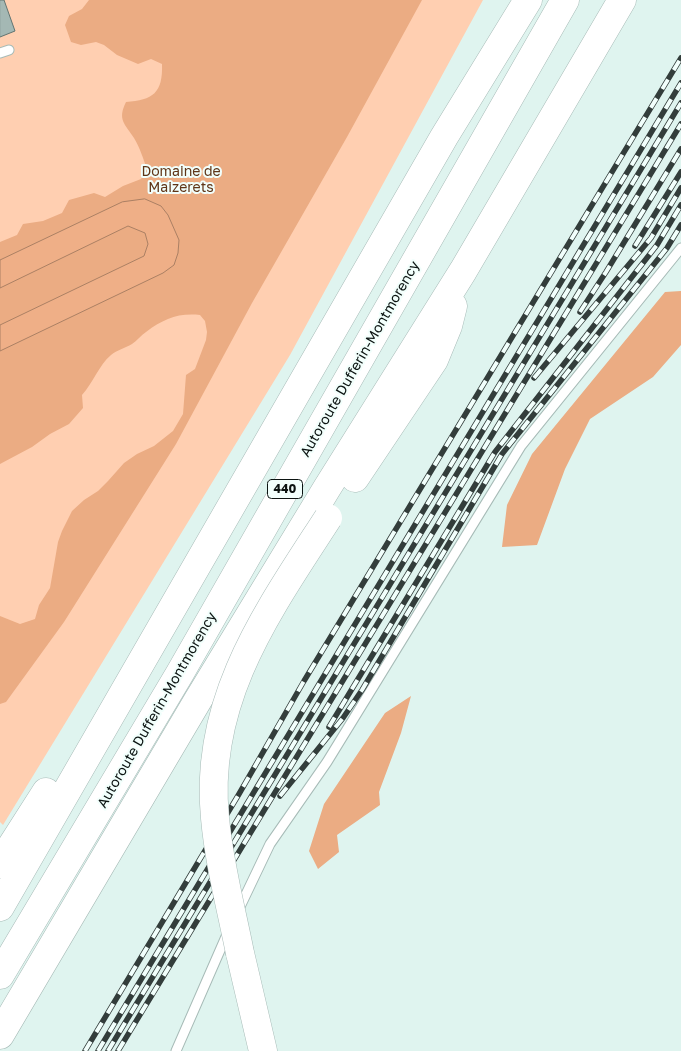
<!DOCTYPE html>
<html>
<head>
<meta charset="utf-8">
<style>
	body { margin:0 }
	canvas { display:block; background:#dff4ef }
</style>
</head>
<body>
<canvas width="681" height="1051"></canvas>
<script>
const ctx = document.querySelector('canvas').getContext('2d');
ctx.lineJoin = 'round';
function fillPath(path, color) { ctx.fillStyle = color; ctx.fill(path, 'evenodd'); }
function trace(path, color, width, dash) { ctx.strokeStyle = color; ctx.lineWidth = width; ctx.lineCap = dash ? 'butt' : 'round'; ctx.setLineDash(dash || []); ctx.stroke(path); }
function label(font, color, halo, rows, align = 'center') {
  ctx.font = font + ' "Golos Text",sans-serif'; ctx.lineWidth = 4; ctx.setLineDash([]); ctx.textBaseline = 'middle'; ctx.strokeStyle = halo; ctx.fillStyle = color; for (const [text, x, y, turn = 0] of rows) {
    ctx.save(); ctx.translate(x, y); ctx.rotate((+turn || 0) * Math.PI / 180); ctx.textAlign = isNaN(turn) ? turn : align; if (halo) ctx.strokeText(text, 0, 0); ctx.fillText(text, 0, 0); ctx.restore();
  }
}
const green = new Path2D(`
	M0,0H483L290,355L3,825L0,822Z`);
const forest = new Path2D(`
	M89,0H422L347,137L252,303L176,444L64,622L6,702L0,704V616L20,624L35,619L39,605L50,588L58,542L62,531L72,511L84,500L98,491L108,481L124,463L137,454L154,446L173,431L183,414L186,375L195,369L206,340L207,332L205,321L200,315C177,313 164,319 146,332C141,335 137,341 132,344C125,348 117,350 111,355C99,365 93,383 82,395L83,408L69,424L50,434L32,447L0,464V242L17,235L23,224L43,221L62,213L69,200L94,193L105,197L123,186L141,179L147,169C143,158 140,148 134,138C125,124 117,120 126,102C153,100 163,93 162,64L151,59L138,64L117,55L104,45L96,42L81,45L71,42L65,25L69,16L82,9Z
	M681,291V345L653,377L590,419L565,469L537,545L502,547L507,505L532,454L665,292Z
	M411,696L401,733L379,792L380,805L337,835L339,852L318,869L309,851L324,804L385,713Z`);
const water = new Path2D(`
	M145,199L161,206L168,215L179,240L178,253L174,265L163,273L0,351V325L144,256L148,244L145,233L128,226L0,288V260L122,202Z`);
const building = new Path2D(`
	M0,0H4L15,31L0,37Z`);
const service = new Path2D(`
	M0,53L9,50
	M238,911L270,844L327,762L521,446L681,248
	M176,1051L228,932`);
const motorway = new Path2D(`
	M355,478L434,360L448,326L453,306
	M0,864L46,792
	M0,907L444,137L528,0
	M240,953L263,1051
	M0,975L180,673L565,0
	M0,1035L198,700L327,488L463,271L622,0`);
const rail = new Path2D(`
	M635,246L681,172
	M580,312L606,272L681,149
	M534,378L651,238L681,188
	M329,727L495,452L657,245L681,205
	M280,796L343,718L362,690L502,454L667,248L681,225
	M85,1051L239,794L304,681L681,58
	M98,1051L681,83
	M108,1051L681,103
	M118,1051L681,124`);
const motorwayBridge = new Path2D(`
	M240,953C231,908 219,863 215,818C203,700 268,611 328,518`);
const shields = [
	[285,489,35]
];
const shieldNames = [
	["440",285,489]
];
const parkNames = [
	["Domaine de",181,172],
	["Maizerets",181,188]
];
const streetNames = [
	["Autoroute Dufferin-Montmorency",360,359,-60],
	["Autoroute Dufferin-Montmorency",157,710,-60]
];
fillPath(green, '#ffcfb1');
fillPath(forest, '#ebac83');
fillPath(water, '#efaf87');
trace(water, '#ab8064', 1);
fillPath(building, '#a4b8b4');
trace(building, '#627471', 1);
trace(service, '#a7bbb7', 11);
trace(motorway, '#a7bbb7', 29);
trace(service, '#fff', 9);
trace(motorway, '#fff', 28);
trace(rail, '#333d3b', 5.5);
trace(rail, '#f2fffc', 4, [11]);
trace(motorwayBridge, '#a7bbb7', 29, []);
trace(motorwayBridge, '#fff', 28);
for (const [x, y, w] of shields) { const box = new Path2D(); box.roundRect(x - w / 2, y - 9.5, w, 19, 4); ctx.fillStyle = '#f2fffc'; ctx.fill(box); trace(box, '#0c1412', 1); }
label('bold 12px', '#0c1412', null, shieldNames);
label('14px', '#5f3517', '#f2fffc', parkNames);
label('14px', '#0c1412', '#f2fffc', streetNames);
</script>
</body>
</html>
